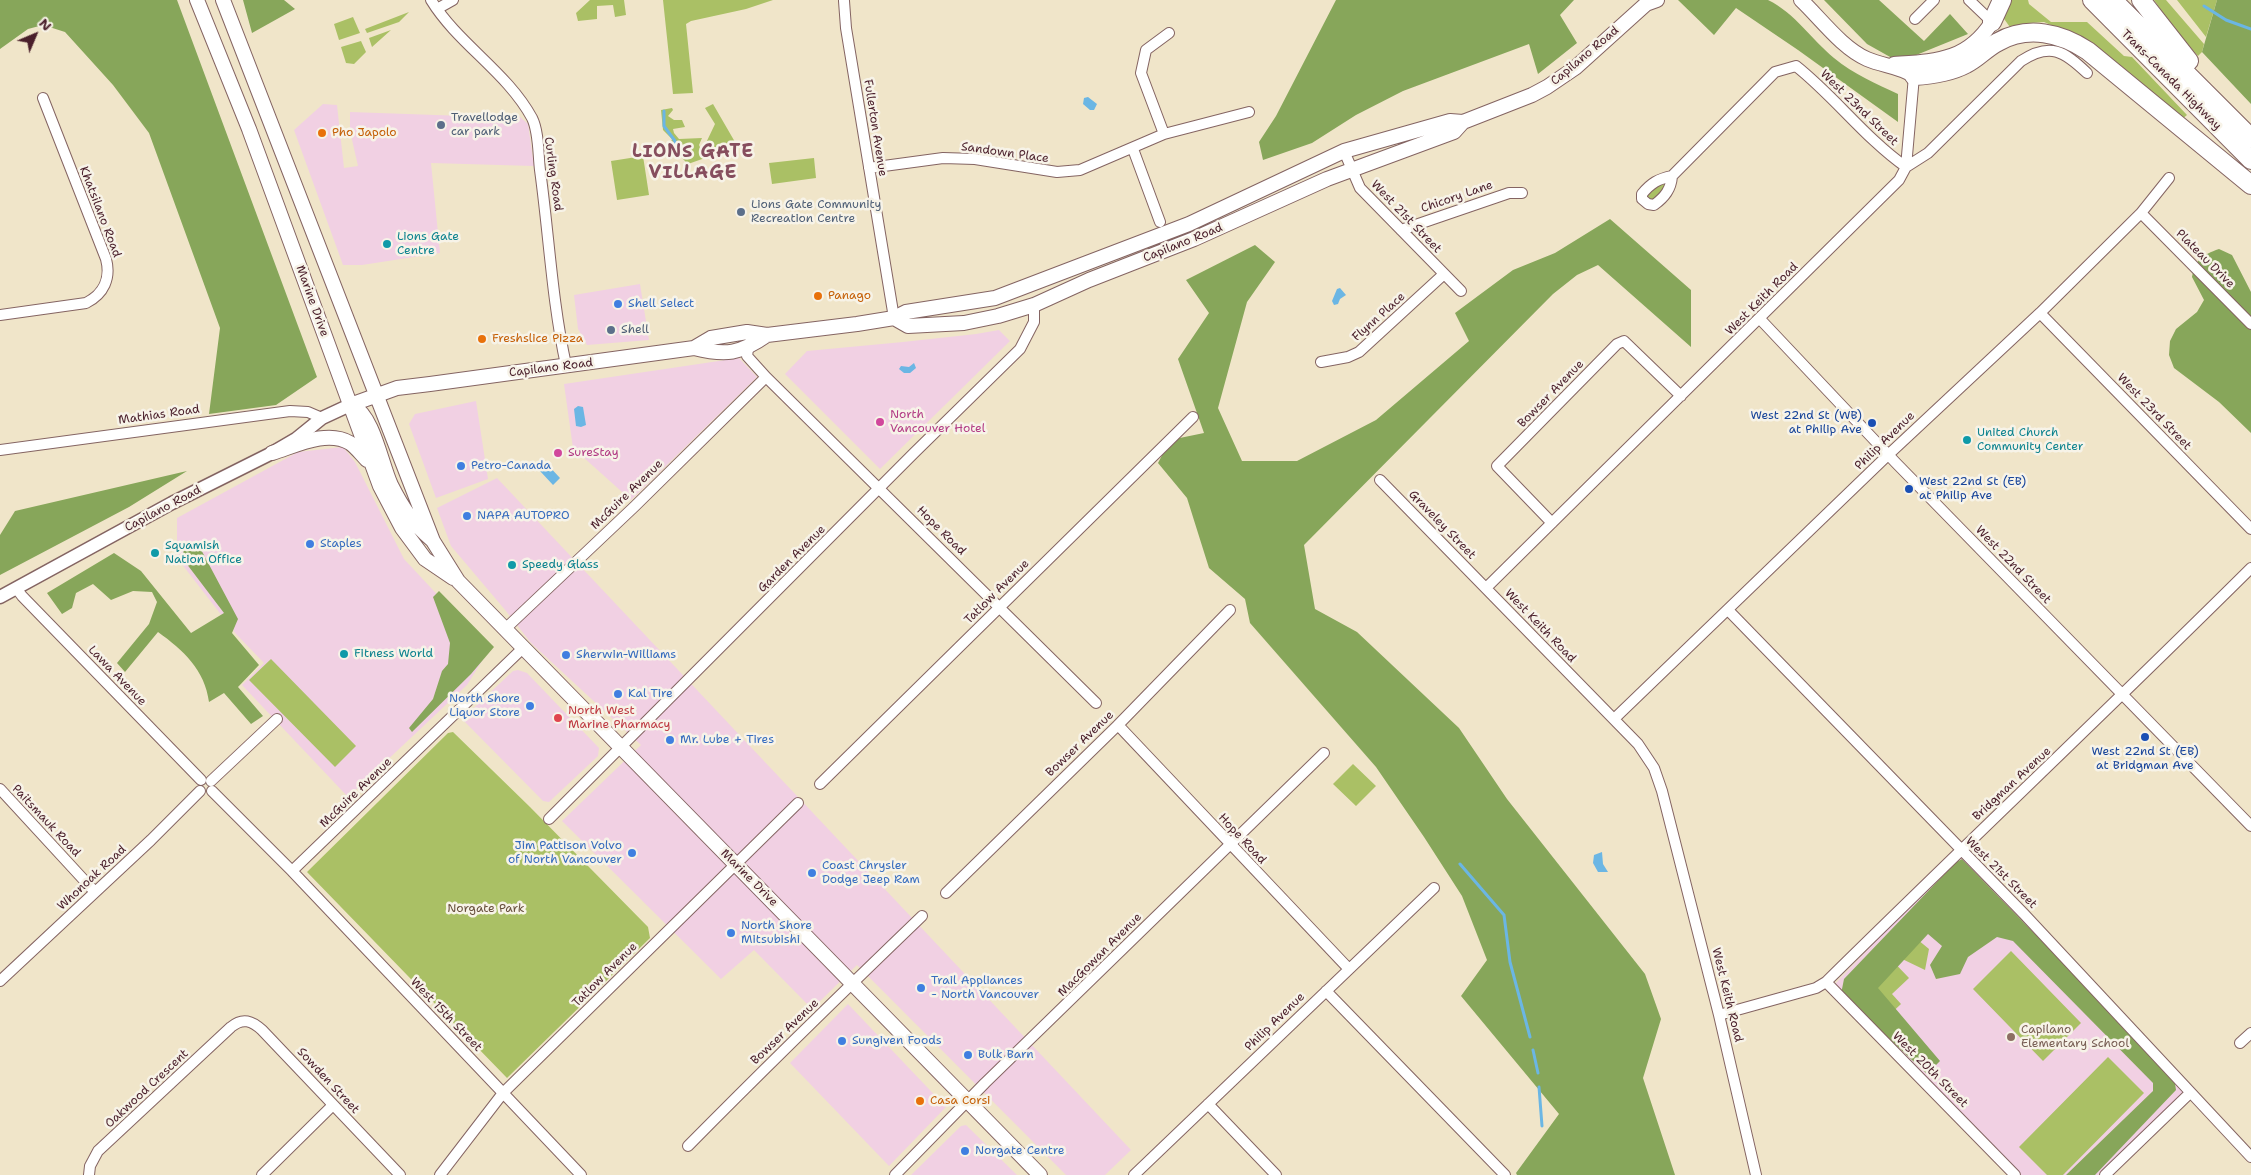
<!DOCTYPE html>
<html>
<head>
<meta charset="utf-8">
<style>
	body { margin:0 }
	#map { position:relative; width:2251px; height:1175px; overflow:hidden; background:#f0e5c9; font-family:"Shantell Sans",sans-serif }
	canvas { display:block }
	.north { position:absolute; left:10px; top:10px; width:50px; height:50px; -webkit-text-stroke:4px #f7f3e8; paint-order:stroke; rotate:45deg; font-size:14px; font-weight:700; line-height:20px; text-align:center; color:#4a1f2b }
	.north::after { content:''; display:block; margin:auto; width:18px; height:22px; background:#4a1f2b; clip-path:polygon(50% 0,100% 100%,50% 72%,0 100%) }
</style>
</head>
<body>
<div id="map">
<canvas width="2251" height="1175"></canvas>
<div class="north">N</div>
</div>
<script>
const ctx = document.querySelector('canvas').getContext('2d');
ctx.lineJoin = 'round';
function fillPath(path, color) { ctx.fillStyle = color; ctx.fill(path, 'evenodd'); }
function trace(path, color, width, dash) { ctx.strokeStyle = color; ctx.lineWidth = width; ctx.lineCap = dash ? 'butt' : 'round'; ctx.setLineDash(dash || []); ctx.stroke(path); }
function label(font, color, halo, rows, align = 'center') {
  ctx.font = font + ' "Shantell Sans",sans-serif'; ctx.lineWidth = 5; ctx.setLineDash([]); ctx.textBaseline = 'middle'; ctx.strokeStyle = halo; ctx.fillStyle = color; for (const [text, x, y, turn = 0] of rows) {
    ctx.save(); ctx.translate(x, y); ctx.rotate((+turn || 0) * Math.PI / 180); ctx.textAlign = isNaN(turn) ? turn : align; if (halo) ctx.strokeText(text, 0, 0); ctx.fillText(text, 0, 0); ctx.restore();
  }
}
const built = new Path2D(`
	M323,104L337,105L344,168L358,166L350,131V112L493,117L519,116L528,124L534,166L431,163L440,253L362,265H343L294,130Z
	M640,284L649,340L587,345L578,329L574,295Z
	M999,330L1010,341L880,469L785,374L807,351L903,342L976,334Z
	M739,358L757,377L631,500L573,448L564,384Z
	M476,401L488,479L436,498L409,424L415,414Z
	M343,447L355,462L404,559L489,650L467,685L348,797L242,685L264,663L236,634L181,563L177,555V518L298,452Z
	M497,478L1131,1150L1105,1175H1066L857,965L812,1009L754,950L721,979L562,821L641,745L531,643L506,611L451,546L437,508Z
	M518,670L527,673L599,748L598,756L549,802L543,801L462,719L513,671Z
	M1959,854L2187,1088L2098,1175H2021L1834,985Z
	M848,1004L946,1107L889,1166L790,1063Z
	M966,1125L1017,1175H911L961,1126Z`);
const green = new Path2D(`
	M590,0H624L626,15L615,17L613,5L597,6V19L578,21L576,13Z
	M663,0H773L746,9L691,21L686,24L693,93L673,94Z
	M2011,0H2028L2029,4L2051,22H2087L2124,56L2132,57L2187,115L2181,120L2074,35L2044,22L2029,23L2012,30L2002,16Z
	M2154,0H2166L2204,44L2202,52L2198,56L2174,29Z
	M2177,0H2217L2206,37Z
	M409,12L399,22L367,33L365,29Z
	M353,17L360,33L339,40L334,24Z
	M391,30L372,47L369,38Z
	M361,41L366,52L354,64L346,63L341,47Z
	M713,104L735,142L710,157L705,145L715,124L705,108Z
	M672,108L673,110L668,116L674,120H682L685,127L673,129L674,133L679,139L702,138L699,145L705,158L688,164L678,154L667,155L672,139L663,130L661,110Z
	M643,156L649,195L617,200L611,161Z
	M814,158L816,178L772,184L769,163Z
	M1662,182H1665L1666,186L1653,200H1649L1647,195Z
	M271,659L356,746L335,767L249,680Z
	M453,732L530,807L648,927L650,938L507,1078L307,872L448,733Z
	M1353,764L1376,786L1356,806L1333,784Z
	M1912,935L1929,949L1925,970L1898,957Z
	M2011,951L2081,1023L2043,1061L1973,989Z
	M1884,952L1909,978L1892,994L1901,1004L1882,1022L1848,988Z
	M2108,1057L2144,1093L2063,1175H2047L2019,1147Z
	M1944,1078L1958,1094L1954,1099L1939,1083Z`);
const forest = new Path2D(`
	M0,0H177L317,377L276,405L209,414L220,328L149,133L113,85L65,32L43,25L28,29L0,49Z
	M243,0H284L295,9L252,33Z
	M1336,0H1574L1560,15L1577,43L1538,74L1529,44L1403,91L1356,115L1312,143L1263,160L1259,142L1276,116Z
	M1678,0H1768C1795,13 1812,40 1834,58C1853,74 1877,84 1898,94V122L1798,50L1736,8L1714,35Z
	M1824,0H1879L1924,41L1950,14L1968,34L1899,62L1867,44Z
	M2217,0H2251V104L2202,52Z
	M1610,219L1691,290V347L1598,265L1577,275L1553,294L1304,545L1315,609L1357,632L1459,728L1507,799L1645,974L1661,1019L1643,1078L1675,1175H1517L1516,1173L1559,1114L1461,996L1487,960L1462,896L1424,837L1376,767L1250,623L1245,599L1209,568L1187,498L1158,463L1170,440L1204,433L1178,359L1209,313L1186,280L1255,245L1275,262L1247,302L1218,408L1242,461H1297L1376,420L1469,341L1455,313L1513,270L1555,253Z
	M2219,249L2232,255L2251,292V433L2219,402L2174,368L2169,355L2170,341L2176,329L2197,312L2204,300L2192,277C2196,259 2202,255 2219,249Z
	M187,471L129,507L0,575V535L15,511Z
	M190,542H197L238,619L232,633L259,665L238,687L263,716L251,724L224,693L209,702C205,670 183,650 158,632L125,672L117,663L149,624L157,602L152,592L133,591L111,600L93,584L76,593L72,608L62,614L47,593L114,553L141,571L191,633L224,613L186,563L183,552Z
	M439,591L494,647L471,674L412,732L409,728L433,699L442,671L448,664L450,643L433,597Z
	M1962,859L2174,1077L2176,1090L2095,1175H2066L2153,1091V1083L2013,941L1997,937L1968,957L1960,974L1936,979L1930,965L1942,946L1928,934L1878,988L1940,1061L1927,1074L1841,994L1844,979L1955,863Z`);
const water = new Path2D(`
	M1088,97L1097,104L1094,110H1090L1083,104L1084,98Z
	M1340,288L1346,295L1340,299L1338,304L1334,305L1332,301L1337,289Z
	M914,363L916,368L910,373H904L899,369L901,366L909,367Z
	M578,406L583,407L586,425L581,427L576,426L574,409Z
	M547,464L560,478L553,485L540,471Z
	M1602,852L1603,864L1608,872H1598L1593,863L1594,855Z`);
const stream = new Path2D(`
	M2204,6L2226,20L2251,29
	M664,111V126L675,141L672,155
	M1460,864L1504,915L1510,962L1530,1037
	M1533,1050L1538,1073
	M1539,1087L1542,1126`);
const minor = new Path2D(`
	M431,0C458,44 507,72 532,118C539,132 538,154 540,170C549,235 552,301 566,365
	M1969,0L1992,22
	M844,1L846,28L894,318
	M437,9L453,0
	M1915,19L1934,0
	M1164,134L1141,73L1146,50L1169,33
	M1133,149L1160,222
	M1344,151L1360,188L1461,291
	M1906,167L1928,153L2021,61C2050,42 2064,51 2087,73
	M869,168L943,158L975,159L1057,172L1080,170L1164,134L1249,112
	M1672,176C1671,189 1665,197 1654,205L1648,204L1642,199V194C1651,183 1658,179 1672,176L1775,72L1796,66C1835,97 1865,138 1906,167
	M2141,213L2251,324
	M1401,230L1509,193H1522
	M2040,313L2251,529
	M0,315L86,303C104,294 111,278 106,259L43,98
	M1760,319L1896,463L2251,826
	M748,349L747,356L766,377L1096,703
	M1321,362L1348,357L1359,352L1444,274
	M0,450L290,411L308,412L322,418
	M1380,480L1638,744L1654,768L1662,791L1719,1015L1756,1175
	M1552,523L1497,466L1617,344L1624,341L1681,396
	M16,588L22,596L201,780
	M1486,588L1899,180L1906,167L1914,76
	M1728,610L2024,914L2251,1157
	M504,630L635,506L766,377
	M1614,719L1888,455L2040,313L2141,213L2169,178
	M1118,725L1349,969
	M211,781L277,719
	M820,784L1193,417
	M0,789L95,892
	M212,791L292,871L581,1175
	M549,819L914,453L1020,349L1034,322V305
	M292,871L523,648
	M946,893L1118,725L1230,610
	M0,981L151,840L200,791
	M1826,982L2015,1175
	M1326,991L1505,1175
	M1719,1015L1816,988L1826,982C1967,843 2111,707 2251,568
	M2240,1043L2251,1033
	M1208,1104L1276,1175
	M688,1146C765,1068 843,992 922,916
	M89,1175L90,1166L98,1151L231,1027C243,1017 252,1021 262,1030L400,1175
	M262,1175L333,1105
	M440,1175L503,1093L798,803
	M895,1175L985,1083L1324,753
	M1134,1175L1434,888
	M2105,1175L2190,1093`);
const tertiary = new Path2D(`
	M0,597L172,503L272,453L296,439L322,418L350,405`);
const secondary = new Path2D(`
	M197,0L249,129L380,486L402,528L425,559L453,578
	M223,0L433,541L458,581L1040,1175
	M1801,0C1821,19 1842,48 1867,59C1883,66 1900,66 1914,76C1924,69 1936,68 1944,59
	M1894,64C1936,61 1967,61 1992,22
	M894,318L908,326L964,323L998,316L1034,305L1089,280L1194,239L1327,179L1454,132L1463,122
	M694,348L711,338L747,332L767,335L857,324L894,318L906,312L995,298L1189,224L1344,151L1450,121L1463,122L1532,95L1547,87L1575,68L1646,4L1657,0
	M350,405L397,388L430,384L694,348C726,356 740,354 767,335
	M353,406C374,417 381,464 391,485C402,507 413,524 432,540
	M272,453C295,446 327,429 350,443C356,447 362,455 367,460`);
const motorway = new Path2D(`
	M2092,0L2251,160
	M2113,0L2251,138
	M2141,0L2189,61
	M1992,22L2002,0
	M1914,76C1931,75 1951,72 1966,64C1978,58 1986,48 1998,42C2028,25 2061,33 2088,51L2251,185`);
const markers = [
	[441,125,5,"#5c6f8a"],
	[322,133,5,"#e8710a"],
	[741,212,5,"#5c6f8a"],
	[387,244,5,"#0f9aa8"],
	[818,296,5,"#e8710a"],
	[618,304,5,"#3f7fe0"],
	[611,330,5,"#5c6f8a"],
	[482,339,5,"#e8710a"],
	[880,422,5,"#d1479c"],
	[1872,423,5,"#1a4fb4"],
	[1967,440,5,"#0f9aa8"],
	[558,453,5,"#d1479c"],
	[461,466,5,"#3f7fe0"],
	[1909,489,5,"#1a4fb4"],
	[467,516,5,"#3f7fe0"],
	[310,544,5,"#3f7fe0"],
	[155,553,5,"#0f9aa8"],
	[512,565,5,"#0f9aa8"],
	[344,654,5,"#0f9aa8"],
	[566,655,5,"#3f7fe0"],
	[618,694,5,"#3f7fe0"],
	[530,706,5,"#3f7fe0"],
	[558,718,5,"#e0444e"],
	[2145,737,5,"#1a4fb4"],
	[670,740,5,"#3f7fe0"],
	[632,853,5,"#3f7fe0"],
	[812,873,5,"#3f7fe0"],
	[731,933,5,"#3f7fe0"],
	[921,988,5,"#3f7fe0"],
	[2011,1037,5,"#8d6e63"],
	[842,1041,5,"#3f7fe0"],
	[968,1055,5,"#3f7fe0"],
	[920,1101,5,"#e8710a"],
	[965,1151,5,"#3f7fe0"]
];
const streetNames = [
	["Capilano Road",1585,56,-40],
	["Trans-Canada Highway",2171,80,45],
	["West 23nd Street",1859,108,44],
	["Fullerton Avenue",875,128,81],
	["Sandown Place",1005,153,8],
	["Curling Road",553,174,82],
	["Chicory Lane",1457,197,-19],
	["Khatsilano Road",100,212,69],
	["West 21st Street",1406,217,46],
	["Capilano Road",1183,243,-22],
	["Plateau Drive",2205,259,45],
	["West Keith Road",1762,299,-45],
	["Marine Drive",312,301,70],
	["Flynn Place",1379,317,-42],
	["Capilano Road",551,368,-7],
	["Bowser Avenue",1551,394,-46],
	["West 23rd Street",2154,412,46],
	["Mathias Road",159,415,-8],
	["Philip Avenue",1885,441,-44],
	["McGuire Avenue",627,495,-44],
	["Capilano Road",163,509,-28],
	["Graveley Street",1442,525,46],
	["Hope Road",941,531,45],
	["Garden Avenue",792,559,-45],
	["West 22nd Street",2013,565,46],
	["Tatlow Avenue",997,592,-45],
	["West Keith Road",1540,626,46],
	["Lawa Avenue",117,676,46],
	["Bowser Avenue",1080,744,-44],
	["Bridgman Avenue",2012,784,-43],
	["McGuire Avenue",356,793,-44],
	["Paitsmauk Road",46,821,47],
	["Hope Road",1242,839,47],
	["West 21st Street",2001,873,45],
	["Whonoak Road",92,878,-43],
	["Marine Drive",749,878,45],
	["MacGowan Avenue",1100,955,-45],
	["Tatlow Avenue",605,975,-45],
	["West Keith Road",1727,995,76],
	["West 15th Street",446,1015,46],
	["Philip Avenue",1275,1022,-44],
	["Bowser Avenue",785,1032,-44],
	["West 20th Street",1930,1070,45],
	["Sowden Street",328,1081,47],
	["Oakwood Crescent",147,1089,-43]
];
const serviceNames = [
	["Travellodge",451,118],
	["car park",451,132],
	["Lions Gate Community",751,205],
	["Recreation Centre",751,219],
	["Shell",621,330]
];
const foodNames = [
	["Pho Japolo",332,133],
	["Panago",828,296],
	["Freshslice Pizza",492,339],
	["Casa Corsi",930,1101]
];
const cultureNames = [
	["Lions Gate",397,237],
	["Centre",397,251],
	["United Church",1977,433],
	["Community Center",1977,447],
	["Squamish",165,546],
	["Nation Office",165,560],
	["Speedy Glass",522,565],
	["Fitness World",354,654]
];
const shopNames = [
	["Shell Select",628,304],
	["Petro-Canada",471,466],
	["NAPA AUTOPRO",477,516],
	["Staples",320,544],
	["Sherwin-Williams",576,655],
	["Kal Tire",628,694],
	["North Shore",520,699,"right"],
	["Liquor Store",520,713,"right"],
	["Mr. Lube + Tires",680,740],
	["Jim Pattison Volvo",622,846,"right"],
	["of North Vancouver",622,860,"right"],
	["Coast Chrysler",822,866],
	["Dodge Jeep Ram",822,880],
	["North Shore",741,926],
	["Mitsubishi",741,940],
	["Trail Appliances",931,981],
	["- North Vancouver",931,995],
	["Sungiven Foods",852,1041],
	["Bulk Barn",978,1055],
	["Norgate Centre",975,1151]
];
const hotelNames = [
	["North",890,415],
	["Vancouver Hotel",890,429],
	["SureStay",568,453]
];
const transitNames = [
	["West 22nd St (WB)",1862,416],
	["at Philip Ave",1862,430],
	["West 22nd St (EB)",1919,482,"left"],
	["at Philip Ave",1919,496,"left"],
	["West 22nd St (EB)",2145,752,"center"],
	["at Bridgman Ave",2145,766,"center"]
];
const healthNames = [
	["North West",568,711],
	["Marine Pharmacy",568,725]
];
const parkNames = [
	["Norgate Park",486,909]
];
const educationNames = [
	["Capilano",2021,1030],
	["Elementary School",2021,1044]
];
const districtNames = [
	["LIONS GATE",693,152],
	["VILLAGE",693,173]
];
fillPath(built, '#f1d0e3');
fillPath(green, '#aac065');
fillPath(forest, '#87a65a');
fillPath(water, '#6bb6e4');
trace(stream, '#6bb6e4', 3);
trace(minor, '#846462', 12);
trace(tertiary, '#846462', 15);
trace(secondary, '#846462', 16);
trace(motorway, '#846462', 20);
trace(minor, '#fff', 10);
trace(tertiary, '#fff', 12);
trace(secondary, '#fff', 14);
trace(motorway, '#fff', 18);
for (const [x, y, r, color] of markers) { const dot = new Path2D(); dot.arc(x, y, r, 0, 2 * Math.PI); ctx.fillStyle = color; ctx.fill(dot); trace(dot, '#f7f3e8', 2); }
label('12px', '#4a1f2b', '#f7f3e8', streetNames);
label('12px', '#4e5e75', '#f7f3e8', serviceNames, 'left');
label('12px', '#c56008', '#f7f3e8', foodNames, 'left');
label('12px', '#0d838f', '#f7f3e8', cultureNames, 'left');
label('12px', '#366cbe', '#f7f3e8', shopNames, 'left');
label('12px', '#b23c85', '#f7f3e8', hotelNames, 'left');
label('12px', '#164399', '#f7f3e8', transitNames, 'right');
label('12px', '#be3a42', '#f7f3e8', healthNames, 'left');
label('12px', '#674f3c', '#f7f3e8', parkNames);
label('12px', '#785e54', '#f7f3e8', educationNames, 'left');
ctx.letterSpacing = '1px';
label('bold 18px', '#864e5e', '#f7f3e8', districtNames);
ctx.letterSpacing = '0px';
</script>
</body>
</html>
